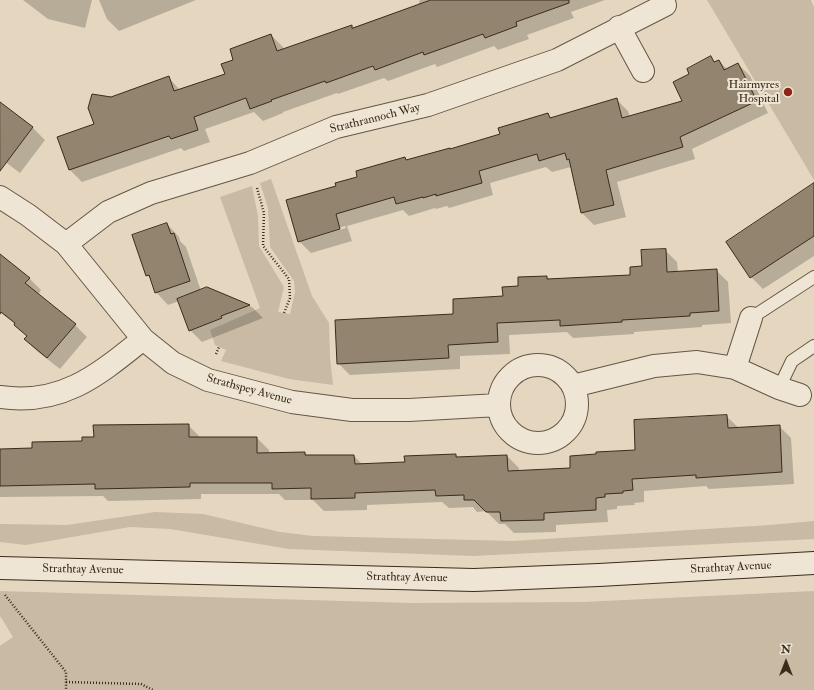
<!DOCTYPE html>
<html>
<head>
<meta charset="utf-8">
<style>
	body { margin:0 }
	#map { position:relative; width:814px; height:690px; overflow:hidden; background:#e5d7bf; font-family:"IM FELL Double Pica",serif }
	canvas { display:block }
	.north { position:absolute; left:766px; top:642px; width:40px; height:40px; -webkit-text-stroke:3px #eee5d5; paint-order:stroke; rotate:0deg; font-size:11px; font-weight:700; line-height:16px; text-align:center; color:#3b2b1a }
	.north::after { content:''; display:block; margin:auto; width:14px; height:18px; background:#3b2b1a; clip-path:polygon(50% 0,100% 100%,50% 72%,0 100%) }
</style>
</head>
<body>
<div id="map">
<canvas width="814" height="690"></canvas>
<div class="north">N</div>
</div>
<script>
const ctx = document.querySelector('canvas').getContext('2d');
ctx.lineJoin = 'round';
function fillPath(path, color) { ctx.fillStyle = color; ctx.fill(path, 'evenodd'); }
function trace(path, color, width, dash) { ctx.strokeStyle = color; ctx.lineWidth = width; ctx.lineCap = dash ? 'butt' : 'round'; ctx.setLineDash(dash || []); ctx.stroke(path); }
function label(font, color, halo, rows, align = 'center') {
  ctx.font = font + ' "IM FELL Double Pica",serif'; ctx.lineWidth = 4; ctx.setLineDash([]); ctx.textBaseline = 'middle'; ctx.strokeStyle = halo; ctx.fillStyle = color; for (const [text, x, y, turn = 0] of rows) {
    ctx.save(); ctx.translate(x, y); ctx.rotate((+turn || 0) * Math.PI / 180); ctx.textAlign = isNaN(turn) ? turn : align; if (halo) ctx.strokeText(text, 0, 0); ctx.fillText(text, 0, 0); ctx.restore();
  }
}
const green = new Path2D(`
	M707,0H811L814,7V180Z
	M271,179L312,296L329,323L330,357L333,385L289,379L221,361L226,350L215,345L210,330L260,308L220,197L252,186L258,216L259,246L284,287L278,312L290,314L295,292L294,281L270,247L268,208L260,183Z
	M155,512L203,514L280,532L313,536L513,541L770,525L814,521V539L473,556L289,549L170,529L130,527L26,545L0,542V524L67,525Z
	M0,591L412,603L583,602L814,591V690H0V646L13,637L0,616Z`);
const shadow = new Path2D(`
	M23,0H92L85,28L48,19Z
	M99,0H196L119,31L107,19Z
	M420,0H605L571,12L574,18L527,35L529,39L498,50L494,46L437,67L435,64L388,81L384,78L338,94L337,93L283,112V113L263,121L254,112L205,129L210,142L184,151L181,148L82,182L70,170L58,137L95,125L168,77L180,90L226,75L235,60L271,35L283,47L284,50L351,27L353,28L404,43Z
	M711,58L715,62L719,61L727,69L738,64L750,76L768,113L692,149L695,159L617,182L626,217L594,225L582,213L571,167L552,172L546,167L490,183L493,195L449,208L447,206L436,209L435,208L409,216L403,210L347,226L352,241L311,253L299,241L337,187L404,158L408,161L450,150L501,135L548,115L552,118L616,99L628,111L630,117L683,101L691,74ZM345,226L346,228L305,240V238Z
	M0,103L33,128L45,140L20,173L0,158Z
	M814,194V256L763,289L751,277Z
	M167,224L179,237L180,241L186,247L201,291L207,288L252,307L263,318L202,342L190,330L179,301L168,305L156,292L152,280L147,275Z
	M665,250L677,262L678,272L716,270L728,282L731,323L702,325V327L634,332V334L573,338L567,332L509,335L510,354L460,356V369L350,375L338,363L454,315L504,297L519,287L547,277L550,280L632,276Z
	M0,255L29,278L41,290L38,295L75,325L87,337L60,369L37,351L25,339L27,337L15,324L0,312Z
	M726,416L739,428L779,426L791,438L794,484L709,489L706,486L644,491V502L634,503L635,505L617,506V509L607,510L608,522L556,525V532L514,533L505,524H499L486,511L477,512L473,507L449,508L442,502L367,505V510L324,511L313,500H285L279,494H201V499L108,501L103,496L0,497V450L33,449L83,442L95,438L188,425L200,437V438H257L269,450V454L305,453L308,456H354L363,465L406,463L456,455L459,458L507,456L519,468V471L571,469L636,451Z`);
const building = new Path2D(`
	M431,0H569V3L516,22L517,26L485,38L483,34L424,55L423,52L375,70L373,66L326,83L325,81L271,100L272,101L250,109L246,98L194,117L198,130L171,139L169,136L69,170L57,137L94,124L88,108L92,94L111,97L169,76L174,91L225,74L221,64L233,60L230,49L271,34L277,51L352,25V28Z
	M711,56L714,62L719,60L724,70L738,63L757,101L680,137L683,147L606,170L614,205L581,213L569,159L567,160L565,153L539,161L537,154L479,171L482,183L436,196V194L423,198V197L396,204L394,197L336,214L340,229L298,242L286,200L336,186L335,183L357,177L356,171L405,157L406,160L450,148V149L500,134L498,128L548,113L550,118L617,98L622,118L682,101L673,82L689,74L687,69Z
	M0,102L33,127L0,171Z
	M814,183V236L750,278L726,242Z
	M167,223L171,234L174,233L190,281L155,293L149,275L146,276L132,235Z
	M666,249L667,272L717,269L719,311L690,313V316L622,320V322L560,326V320L497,323L498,342L448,345L449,358L337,364L335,320L453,314V299L503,296L502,287L518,286V277L547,276V279L630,275V267L642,266L641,250Z
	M0,254L30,278L25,283L76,324L47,358L24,339L27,336L14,325L15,323L1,312L0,314Z
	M207,287L250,305L221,316L222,318L189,331L177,299Z
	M727,415L728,428L780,425L782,472L696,478V475L632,479L633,490L623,491V493L605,494V497L596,498V510L544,513V520L501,521L500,512H486L474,500H464V495L436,496L435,490L355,493V498L311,499V488L272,489V483H190V487L95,489V484L0,486V449L32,448V442L82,441V437H94L93,425L189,424V437H257V453L305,452V455H354L355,464L405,462L404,456L456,454V457L507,455L508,471L570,468V456L596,454V452L635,450L634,420Z`);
const path = new Path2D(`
	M257,188L264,213L263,246L289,279L290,298L284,313
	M216,354L219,347
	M5,595L66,672V690
	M66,682L141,684L153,690`);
const lane = new Path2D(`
	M751,318L814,277
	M779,388L792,361L814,346`);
const street = new Path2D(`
	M619,27L643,71
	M0,197L28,215L66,244L143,339L173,363L208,380L292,402L352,410H409L498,405
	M66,244L108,212L151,193L250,163L336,127L428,105L557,60L665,5
	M499 404a39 39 0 1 1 78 0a39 39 0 1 1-78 0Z
	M735,368L751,318
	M573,386L654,366L697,362L735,368L779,388L800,395
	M0,397C62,406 98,375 143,339`);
const secondary = new Path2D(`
	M0,568L474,580L599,575L814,563`);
const markers = [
	[788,92,5,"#8f2418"]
];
const poiNames = [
	["Hairmyres",779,85],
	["Hospital",779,99]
];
const streetNames = [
	["Strathrannoch Way",375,119,-14],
	["Strathspey Avenue",249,390,15],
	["Strathtay Avenue",731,568,-3],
	["Strathtay Avenue",83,570,1],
	["Strathtay Avenue",407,578,1]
];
fillPath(green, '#c8baa3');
fillPath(shadow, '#0003');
fillPath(building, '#938470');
trace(building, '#3b2b1a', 1);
trace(lane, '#665643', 14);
trace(street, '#665643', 24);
trace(secondary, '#3b2b1a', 24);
trace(path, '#3b2b1a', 2.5, [1, 2]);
trace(lane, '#eee5d5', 12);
trace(street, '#eee5d5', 22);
trace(secondary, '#eee5d5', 22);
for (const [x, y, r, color] of markers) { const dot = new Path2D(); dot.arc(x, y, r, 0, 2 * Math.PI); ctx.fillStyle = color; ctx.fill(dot); trace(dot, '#eee5d5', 1.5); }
label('12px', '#3b2b1a', '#eee5d5', poiNames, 'right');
label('12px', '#3b2b1a', '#eee5d5', streetNames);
</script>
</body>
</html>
